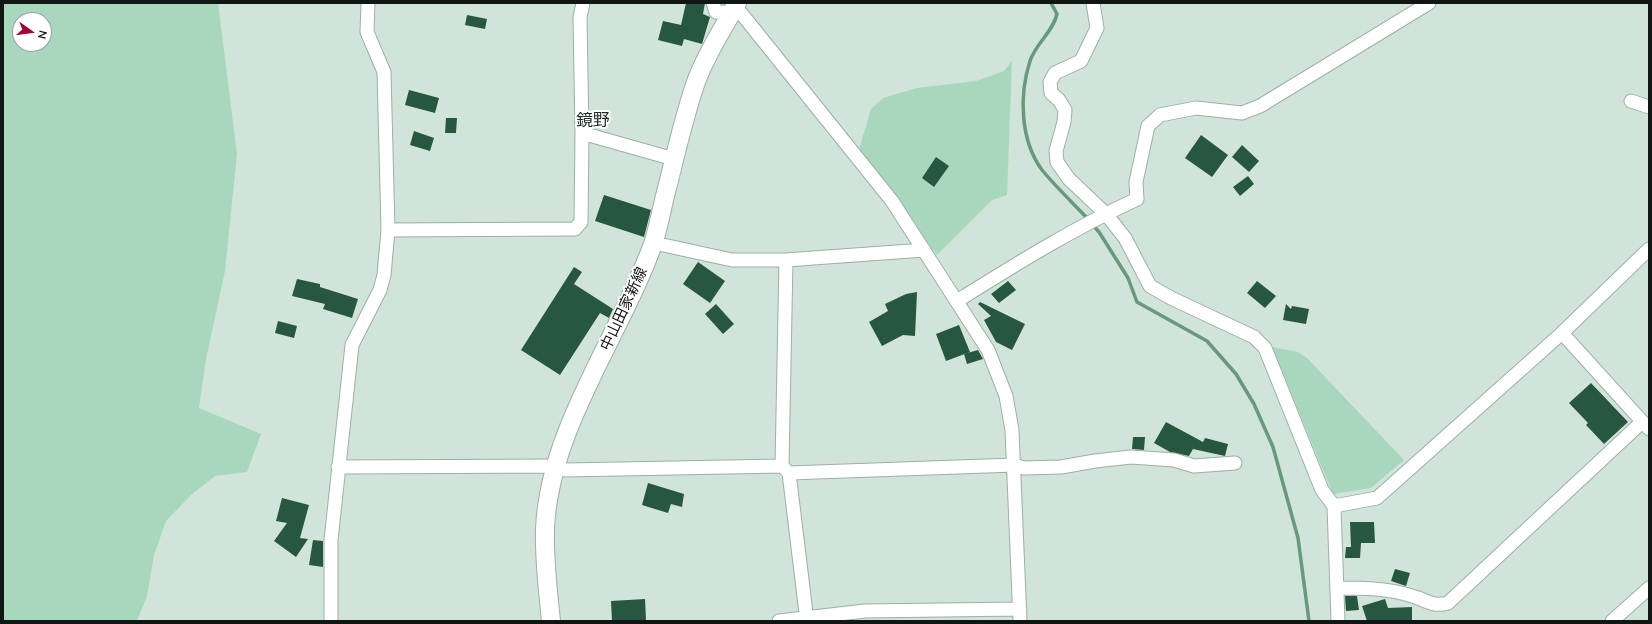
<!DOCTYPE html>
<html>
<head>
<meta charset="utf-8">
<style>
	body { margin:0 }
	#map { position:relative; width:1652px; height:624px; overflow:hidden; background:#d1e4d9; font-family:Mulish,sans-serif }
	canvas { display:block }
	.frame { position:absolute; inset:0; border:4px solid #101613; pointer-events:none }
	.north { position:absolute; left:12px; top:12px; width:40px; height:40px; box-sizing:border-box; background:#fff; border:1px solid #9fa2a1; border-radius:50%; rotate:104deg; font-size:11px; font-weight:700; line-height:16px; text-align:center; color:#101613 }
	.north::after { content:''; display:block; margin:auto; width:14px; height:18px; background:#a3063d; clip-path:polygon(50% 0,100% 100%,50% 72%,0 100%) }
</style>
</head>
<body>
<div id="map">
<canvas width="1652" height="624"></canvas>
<div class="frame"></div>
<div class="north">N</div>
</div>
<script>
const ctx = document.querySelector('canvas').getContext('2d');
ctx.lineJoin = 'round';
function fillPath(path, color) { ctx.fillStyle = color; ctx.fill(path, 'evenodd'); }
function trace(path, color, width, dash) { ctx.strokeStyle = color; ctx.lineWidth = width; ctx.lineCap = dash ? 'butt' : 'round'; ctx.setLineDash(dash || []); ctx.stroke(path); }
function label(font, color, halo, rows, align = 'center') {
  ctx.font = font + ' Mulish,"Noto Sans JP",sans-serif'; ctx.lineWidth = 4; ctx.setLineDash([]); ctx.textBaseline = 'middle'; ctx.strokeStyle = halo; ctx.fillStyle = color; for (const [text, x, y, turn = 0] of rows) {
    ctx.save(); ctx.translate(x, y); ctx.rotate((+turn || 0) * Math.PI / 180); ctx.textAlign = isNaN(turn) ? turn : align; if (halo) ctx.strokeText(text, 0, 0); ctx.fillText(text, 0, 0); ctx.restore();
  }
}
const green = new Path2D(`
	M3,3H218L237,154L225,271L206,359L199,408L261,434L247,472L215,476L191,495L166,521L154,555L147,596L137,621H3ZM20,20H44V44H20Z
	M1012,61L1007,195L992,200L937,255L858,153L871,109L883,98L917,88L976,81L1004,71Z
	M1272,347L1298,352L1307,358L1404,460L1371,488L1333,494Z`);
const stream = new Path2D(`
	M1051,3L1057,14C1053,32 1036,43 1030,61C1019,95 1020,140 1042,170C1056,187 1073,203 1088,219
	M1092,224L1099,232L1128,278L1137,302L1207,341L1236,374L1254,404L1273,447L1298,538L1309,621`);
const building = new Path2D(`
	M686,3H705L703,14L710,17L702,44L684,39L682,46L658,40L663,21L681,25Z
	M467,15L487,19L485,29L465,25Z
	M409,90L439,98L435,113L405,105Z
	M446,118H457L456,133H445Z
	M414,131L434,138L430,151L410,145Z
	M1201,135L1228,155L1212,177L1185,158Z
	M1242,145L1259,161L1249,172L1232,157Z
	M936,157L949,166L934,187L922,178Z
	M1248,176L1254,184L1240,196L1233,187Z
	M604,195L651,210L644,237L595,221Z
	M698,262L725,281L710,303L683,284Z
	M574,267L582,272L574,284L613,309L609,318L600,313L560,375L521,350Z
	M297,279L320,284V287L358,299L352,318L323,309L325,304L292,296Z
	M1008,281L1016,290L999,303L991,294Z
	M1257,281L1276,296L1265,308L1247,293Z
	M917,292L915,336L903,335L882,346L869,322L888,311L885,304L906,294Z
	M980,302L1025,324L1012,350L996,342L984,320L991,316L978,304Z
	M716,304L734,324L723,334L705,314Z
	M1286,304L1291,309L1292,306L1309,309L1306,324L1283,320Z
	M278,321L297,326L294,338L275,333Z
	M959,325L970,352L946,361L936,334Z
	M978,350L983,359L967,364L964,354Z
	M1591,383L1628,422L1604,444L1586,425L1588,423L1569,403Z
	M1166,422L1203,442L1205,438L1228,444L1225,456L1193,449L1189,456L1170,452L1154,443Z
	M1133,437H1145L1144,450L1132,449Z
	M648,483L684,494L682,507L671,504L668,513L642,505Z
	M282,498L309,505L300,538L308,539L296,557L274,541L287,523L276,521Z
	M1350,522H1374L1375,543H1361L1360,558H1345L1346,547H1351Z
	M313,540L323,541V567L309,565Z
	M1395,569L1410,573L1406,586L1391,581Z
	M1345,596H1357L1359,610L1346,611Z
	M645,599L646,620L612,621L611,601Z
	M1385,599L1388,608L1412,607V621H1367L1362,606Z`);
const street = new Path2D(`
	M583,3L580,17L582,133L674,159
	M713,3L716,12L741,13L892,201L988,350L1006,396L1012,430L1020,621
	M1093,3L1097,28L1081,61L1055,73L1050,82L1051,93L1059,100L1065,110L1064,122L1056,151L1057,162L1069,179L1106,214L1125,238L1150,286L1171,298L1254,337L1265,348L1322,490L1334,506L1338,621
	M1631,101L1649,107
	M388,230L575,229L581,222L582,133
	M654,243L732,260H786L924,250
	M786,260L782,466L789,473L807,621
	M957,301C1016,264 1074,228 1137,199L1136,182L1148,126L1160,115L1196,108L1242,113L1260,106L1429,3
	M1562,333L1649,429
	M338,467L557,466L565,470L782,466
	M789,473L1014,465L1024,468L1061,467L1095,461L1131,457L1174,460L1194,466L1235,463
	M1334,506L1377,498L1562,333L1649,249
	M1337,588C1363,588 1390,588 1415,597C1428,601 1433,607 1448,603L1642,422
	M331,621V540L352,345L380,290L384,275L388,230L384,72L367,32L368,3
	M779,621L865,611L1020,609
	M1612,621L1649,588`);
const secondary = new Path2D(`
	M551,621C548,591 544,560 545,529C549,429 620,336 653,244C658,229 661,212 665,196C675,158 683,119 696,82C706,54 723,29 737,3`);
const streetNames = [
	["中山田家新線",624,309,-65]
];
const quarterNames = [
	["鏡野",593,121]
];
fillPath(green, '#a8d7be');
trace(stream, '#689880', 3.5);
fillPath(building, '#285741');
trace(street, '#9eafa5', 15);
trace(secondary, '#9eafa5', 20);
trace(street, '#fff', 13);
trace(secondary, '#fff', 18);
label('15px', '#101613', '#fff', streetNames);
label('17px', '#212f28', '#fff', quarterNames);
</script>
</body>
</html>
